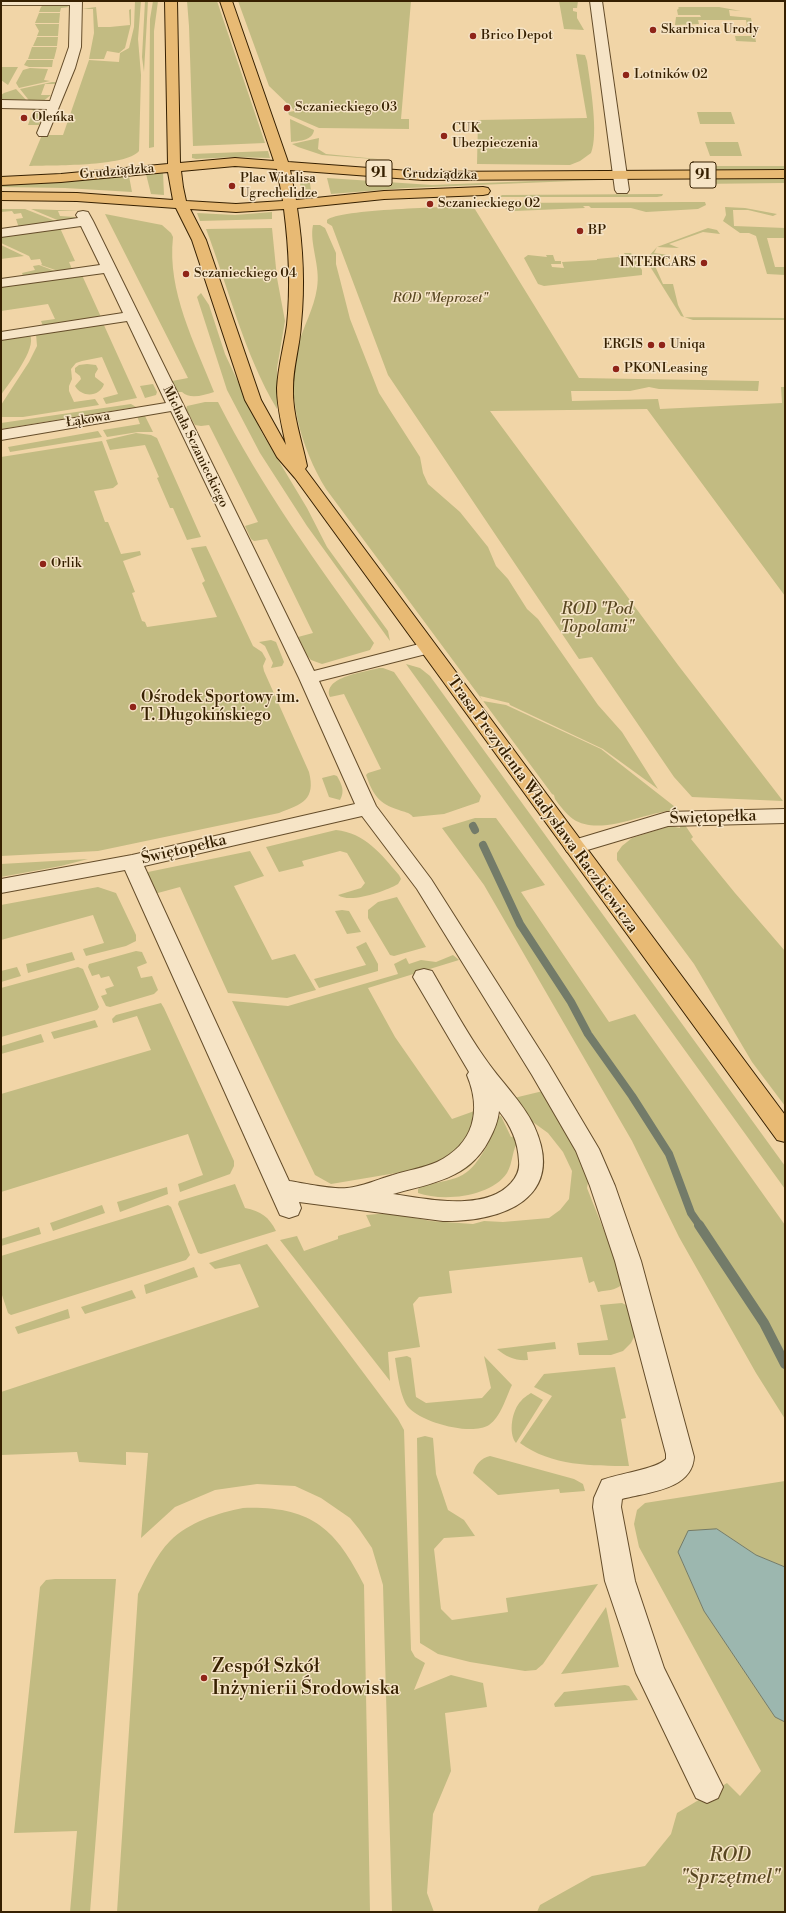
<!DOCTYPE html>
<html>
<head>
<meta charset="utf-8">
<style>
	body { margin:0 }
	#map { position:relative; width:786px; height:1913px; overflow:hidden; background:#f1d5a7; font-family:"Libre Bodoni",serif }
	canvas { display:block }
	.frame { position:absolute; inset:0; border:2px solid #362001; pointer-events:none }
</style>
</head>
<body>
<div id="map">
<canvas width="786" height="1913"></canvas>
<div class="frame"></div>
</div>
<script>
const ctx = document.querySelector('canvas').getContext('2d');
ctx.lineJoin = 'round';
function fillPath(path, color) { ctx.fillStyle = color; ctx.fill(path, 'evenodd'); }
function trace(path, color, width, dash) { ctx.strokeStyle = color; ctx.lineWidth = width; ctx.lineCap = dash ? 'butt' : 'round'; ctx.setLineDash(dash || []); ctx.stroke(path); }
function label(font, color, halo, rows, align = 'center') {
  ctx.font = font + ' "Libre Bodoni",serif'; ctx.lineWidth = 3; ctx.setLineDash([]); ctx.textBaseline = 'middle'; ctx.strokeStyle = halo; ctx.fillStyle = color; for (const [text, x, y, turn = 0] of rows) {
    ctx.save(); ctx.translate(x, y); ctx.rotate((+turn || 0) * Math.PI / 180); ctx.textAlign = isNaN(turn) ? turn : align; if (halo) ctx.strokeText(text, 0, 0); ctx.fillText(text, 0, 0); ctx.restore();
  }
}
const green = new Path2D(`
	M135,1H141L138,39L141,75L139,151C126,167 51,165 29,166L42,135H63L89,60L119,62L120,53L129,48L134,27Z
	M145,1H148L144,72L142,57Z
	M153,1H158L154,31V147L149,148L150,19Z
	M187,1H217L265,143L193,146L189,26Z
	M238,1H411L401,119H409V129L319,128L289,115L288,112L295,111L269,86Z
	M559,1H578L577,8H573V11L577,12V18L584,30L564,29Z
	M44,4L65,5L69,7L61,8L60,12H39L41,7Z
	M96,7L98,27H110L130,25L129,10L131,9V24L125,48L119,53L107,51L104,59H89L94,33L93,9H82Z
	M678,7H719L741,11L729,10L730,16L751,18L752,23L747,26L746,20H698L699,24L675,25L676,17H701L700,15H678L677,10L679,8Z
	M39,13H60L59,23H35Z
	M35,24H59L58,36H37L39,31Z
	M749,29L754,31L756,42L736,41L735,36H751Z
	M37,37H58L57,46H33Z
	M32,47H57L54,59H28Z
	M576,54L585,55L587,61C590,82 599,135 591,153L580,161L570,165L477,164L478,120L587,118Z
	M27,60H53L52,67H63H29L24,65Z
	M1,67H18L8,85L1,80Z
	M30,68L48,69L44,80L50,81L19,88L16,83L23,70Z
	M52,82H56L55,84H45L41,95H51L42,102L31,103L20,89Z
	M16,89L28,102H1V95L4,93Z
	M32,108L43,112L39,125H28L33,111Z
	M697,112H731L735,124H700Z
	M290,119L314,130C313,140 300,141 291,142Z
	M319,138L318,149L326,154L398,161L322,155L298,147L292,144Z
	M705,142H738L742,156H710Z
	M268,151L270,158L234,157L196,159L192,158V154Z
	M711,166H785V169L713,170Z
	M163,172L164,195L151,194L146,174Z
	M299,175L309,177L312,196L302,197Z
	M129,176L132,192L65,188L1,187V185L68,182Z
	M327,178L432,185L533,181L597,180L406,188L331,194Z
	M785,178V183L695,184L693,179Z
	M663,194L662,196L657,197H499L502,195Z
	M684,202H705L706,205L698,209L646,212L631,208H591L589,206H583L585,208L514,211L506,209L500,203Z
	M473,206L579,378L759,381L758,391L659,389L649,387L630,391H571L572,401L658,399L660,409L782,403L781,387H785V596L647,409L490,411L678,665L783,801L692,797L674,777L592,657L579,659L388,375L332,226L327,223V220C339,209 450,207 473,206Z
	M725,207L745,208L777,214L773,216L748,210H733L734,226L785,228V238H767L775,267H785V275L767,274L756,236L749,233H740L723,221L726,215Z
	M1,209H25L58,222L19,228L16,219L23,218L21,213L14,214L12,211L1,212Z
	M31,209L82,211H58L60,216L75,217L76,220L62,222Z
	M272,212V219L200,221L197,213L235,215Z
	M105,214L162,225L171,233L173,237C167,292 195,343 214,392C204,395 190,400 182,392H177L172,381L188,378Z
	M313,225H320L325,228L336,253V264L350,319L379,393L420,457L423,473L428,484L460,512L488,547L496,566L508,579L527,609L538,619L598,705L622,732L658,789L603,749L510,705L509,703L480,696L483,701L506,705L601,749L679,810C648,810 601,838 573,819C566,814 560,806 555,799L554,795L552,794L326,489C301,448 285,394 298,346C303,327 314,309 317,288C321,267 309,243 313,225Z
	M60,228L75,261L69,262L72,269L58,271L41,265L42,264L40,259L31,260L29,256L1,243V236Z
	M272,228L277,278L285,321L277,368V409C244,354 229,289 206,229Z
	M708,228L717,230L720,234L703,232L669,244L679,248L657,247L654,253L669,255L668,259H652L663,284H673L678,305L684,317L785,318V320H693L681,316L651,268L649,256L657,247Z
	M1,245L24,256L1,259Z
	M624,253H631L642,270V275L544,286L538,284L524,258L528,255L547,257L546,255H553L555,261H561V264H551L552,267L564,268L562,262L597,260V259L618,257V255H625Z
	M39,265L55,271L23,276L22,273L35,270L33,266Z
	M81,273L101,317L43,326L41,321L55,319L48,304L1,311V285Z
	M201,293L209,305L225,354L262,433L307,508L327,547L388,631L390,641L307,526L260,453L227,390L197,297Z
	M103,323L137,398L106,404L103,398L118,394L102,357L82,361L76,363L71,369L72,379L69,386V391L74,402L95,399L99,405L23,417H1V405L29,362L37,346L36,334Z
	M30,335C37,349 9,383 1,395V339Z
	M87,364L96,365L98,369L95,374V377L104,384C100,397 82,398 75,386L81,379L80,376L75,372V368L79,365Z
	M153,384L157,392L156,395L145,398L140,386Z
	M205,402H218C261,487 318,565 374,643L370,650L322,664L311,660L306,654L298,637L313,633L267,539L254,541L251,539L245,526L258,522L209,425L201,426L195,425L186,410L187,406Z
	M131,404L136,407L1,429V423Z
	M137,416H145L153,432H138L107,437L103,430L140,424Z
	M98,431L102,437L10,452L8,447Z
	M136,433L151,435L157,438L201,537L187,540L173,508H170L157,478L159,477L145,445L110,450L106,440Z
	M102,441L118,484L113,488L94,491L105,522H108L121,554L140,551L141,555L123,561L135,592L132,593L142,621L145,622L147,627L217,617L202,583L205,581L191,548L206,546L253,646L262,652L266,659L263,666L264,671L309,772C316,800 302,804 279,813L98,851L1,856V457Z
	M271,640L276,642L284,662L282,666L271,668L273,663L265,646L259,642Z
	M406,664L420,668L430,676L785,1166V1189Z
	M379,668H383L394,672L481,796L479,802L444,814L413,817C409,812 404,812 399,810C379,804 373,795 366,775L368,773L381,769L344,694L330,697C322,677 365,672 379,668Z
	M334,775L337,776C342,785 345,791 340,800L329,797L322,778Z
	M475,818H496L545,885L521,892L609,1022L635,1014L785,1225V1419L756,1373L679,1237L632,1141L484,885L442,828Z
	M680,825H685L693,837L691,839L735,893L785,951V1106L752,1062L694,964L617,860V853L622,846L632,838L670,826L680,828Z
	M336,830C365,833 381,854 399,875L401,879L398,884C386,891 350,904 338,895L361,888L365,883L347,853L340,851L302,861L304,866L279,872L266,847Z
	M250,851L264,876L234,886L272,960L295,954L316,990L287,998L228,993L180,887L154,894L147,874L148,872Z
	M88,859L61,866L1,877V864Z
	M98,887L116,893L136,935V941L126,946L86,956L83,949L104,943L93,915L1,940V905Z
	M397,897L426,947L394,956L390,955L368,918V910L378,902Z
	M342,910L349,911L361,932L347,934L335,911Z
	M366,942L378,964V971L319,988L314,979L366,965L356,947Z
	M136,951L142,952L147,963L137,967L141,978L152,976L158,990L154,994L110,1007L106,1006L101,996L107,994L105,989L114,986L109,976L101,978L99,974L92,976L88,967L89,964Z
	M72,952L75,960L28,973L26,964Z
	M453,955L459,960L368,988L395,1037L452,1119L480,1109L459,1156L420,1169L331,1184L315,1175L232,1001L288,1006L398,974L394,964L406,958L409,964L421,960L436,962Z
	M17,967L21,976L1,982V971Z
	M78,967L83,969L99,1007L97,1010L1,1037V988Z
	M161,1003L164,1008L234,1161V1166L230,1174L180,1192L178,1184L203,1175L188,1134L1,1192V1094L151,1050L137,1016L113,1023L112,1019L116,1015Z
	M95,1020L98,1027L54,1039L51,1032Z
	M41,1034L44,1042L1,1054V1046Z
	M543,1091L591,1165L587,1188L624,1281C619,1291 607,1290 598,1292L594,1281L589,1283L582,1257L449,1271L452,1293L419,1297L413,1304L420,1347L388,1352L390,1381L280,1240L297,1236L304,1251L338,1239V1236L371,1226L366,1215L389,1213L431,1221L473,1224L484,1221L503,1222L549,1218L560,1210L569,1199L572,1171L563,1152L548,1133L530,1120L514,1098Z
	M501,1116L511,1137L516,1136L519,1139C512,1149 513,1163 507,1173C491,1197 443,1202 418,1193V1189L422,1186C462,1177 468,1180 489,1142L488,1140C483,1147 480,1155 475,1161C462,1177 437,1179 418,1183L490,1119Z
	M235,1184L245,1208C261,1211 269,1217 276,1231L201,1254L198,1253L178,1204L179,1201Z
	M167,1187L168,1194L120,1212L117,1202Z
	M102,1205L105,1213L53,1231L50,1223Z
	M168,1205L171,1207L190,1255L186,1260L11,1315L8,1313L1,1292V1256Z
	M39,1227L41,1234L1,1246V1239Z
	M267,1244L398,1419L404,1430L411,1650L415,1657L425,1663L414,1690L451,1675L483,1683L487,1707L445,1713L451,1771L433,1814L427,1893L434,1912H392L383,1585L372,1548L359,1529L350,1518L321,1498L295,1486L257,1484L215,1490L175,1507L141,1538L148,1453L126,1452V1465L79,1462L77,1452L1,1455V1392L259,1307L240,1264L215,1269L209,1263Z
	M194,1267L198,1277L146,1294L144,1285Z
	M132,1290L136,1298L85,1314L81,1307Z
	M622,1303L628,1306L635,1335L631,1343L623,1351L611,1355H579L577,1343L608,1340L600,1305Z
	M68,1309L70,1318L18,1334L15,1327Z
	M555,1342L556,1349L527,1352L528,1360C516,1361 506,1357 497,1349Z
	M407,1356L411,1358L416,1397L426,1403L482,1398L491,1388L484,1356L512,1385C506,1397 501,1417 489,1425C472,1436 423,1423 409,1408C400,1399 397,1370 395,1358Z
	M615,1367L626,1418L621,1419L629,1466C593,1466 551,1466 520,1443L552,1396L534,1387L544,1374Z
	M531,1393L543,1400L516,1443C508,1433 512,1410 521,1401C523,1398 528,1395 531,1393Z
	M425,1436L433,1438L436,1474L448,1510L464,1520L475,1536L444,1538L434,1549L441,1609L452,1620L508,1612L506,1598L598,1584L543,1664L536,1670L525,1671L470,1662L438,1654L420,1643L417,1438Z
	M490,1456L574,1479L583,1484L585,1491L560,1493L559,1489L498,1495L473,1473C476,1464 481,1458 490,1456Z
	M785,1481V1567L756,1555L717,1529L678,1552L704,1611L775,1717L785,1722V1912H537L540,1905L592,1876L645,1866L671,1834L677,1813L727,1783L740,1796L761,1771L639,1547L634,1524L637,1510L645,1503Z
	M243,1508C310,1506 335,1527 364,1585L370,1912H117L138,1594C147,1576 156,1555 170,1541C189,1522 218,1513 243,1508Z
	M55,1579H116L90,1912H70L77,1831L14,1833L40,1587L46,1580Z
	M606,1607L619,1667L561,1674Z
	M625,1685L629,1686L638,1700L555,1707L554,1704L564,1692Z`);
const water = new Path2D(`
	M717,1529L756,1555L785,1567V1722L775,1717L704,1611L678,1552L688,1531Z`);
const streamFar1 = new Path2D(`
	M473,826L475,830
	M483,845L520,924L571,1002L588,1034L632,1096L669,1154L691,1213L700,1226`);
const stream = new Path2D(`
	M699,1225L764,1323L785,1364`);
const minor = new Path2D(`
	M1,1H82L81,47L75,68L47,136H39L37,133L47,109L1,108V100L50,101L69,47L70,5H1Z
	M590,1H602L629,190L627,193H617L615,190Z
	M83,211L88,212L93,221L314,671L427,642L434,644L436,648L434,652L319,681L376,806L431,879L548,1063L599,1149L615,1186L641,1261L694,1457C692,1490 648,1492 622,1499L621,1507L635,1581L664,1668L723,1787L718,1798L707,1803L696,1798L636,1673L605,1581L593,1507L594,1498L602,1480C617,1474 657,1469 666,1459V1454L615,1261L590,1186L576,1151L532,1075L417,889L362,816L144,866L289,1181C303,1183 334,1190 347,1188C361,1187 379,1179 393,1175C408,1170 424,1168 437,1162C474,1144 482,1111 467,1075L469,1072L413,977L416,971L424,969L432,971C449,1000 465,1030 484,1057C500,1081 522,1101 534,1126C567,1198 503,1222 443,1221L299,1202L301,1208L298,1215L289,1218L280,1215L125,870L1,893V879L132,855L355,804L299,678L171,411L1,440V430L166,403L127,321L1,340V332L123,313L104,273L1,287V279L100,265L81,226L1,237V229L78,218L76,215L78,212ZM499,1111C511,1126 518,1141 519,1161C520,1170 517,1176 511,1183C485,1212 427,1199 393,1194C432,1183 469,1179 489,1140C494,1131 498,1121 499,1111Z
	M785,809V823L668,826L574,854L567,852L564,847L567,842L667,812Z`);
const major = new Path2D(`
	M165,1H177L180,163L235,158L274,161L220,1H232L288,162L423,172L785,170V178L423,180L290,170L296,200L384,191L483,187L488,188L490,191L488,194L483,195L384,199L297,208C303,247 305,285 301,324C300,346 293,366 293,388C292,414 302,441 307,466L305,469L785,1115V1142L777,1140L295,478L277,457L245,400L192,240L176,208L77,201L1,200V192L77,193L173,200L168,172L61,182L1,185V177L61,174L168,164ZM235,166L277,169L283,201L236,204L186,201L183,187L181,171ZM190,209L236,212L284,209C289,248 291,286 287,325C284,346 278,367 277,388C277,407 282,426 286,445L261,400L206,240Z`);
const markers = [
	[653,30,4,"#8f2418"],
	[473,36,4,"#8f2418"],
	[626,75,4,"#8f2418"],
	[287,108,4,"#8f2418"],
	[24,118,4,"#8f2418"],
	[444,136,4,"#8f2418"],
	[232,186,4,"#8f2418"],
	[430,204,4,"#8f2418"],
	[580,231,4,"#8f2418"],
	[704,263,4,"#8f2418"],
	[186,274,4,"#8f2418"],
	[651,345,4,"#8f2418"],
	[662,345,4,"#8f2418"],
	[616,369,4,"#8f2418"],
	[43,564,4,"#8f2418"],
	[133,707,4,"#8f2418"],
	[204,1678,4,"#8f2418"]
];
const farPoinames = [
	["Skarbnica Urody",661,30],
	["Brico Depot",481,36],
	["Lotników 02",634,75],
	["Sczanieckiego 03",295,108],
	["Oleńka",32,118],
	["CUK",452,129],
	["Ubezpieczenia",452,144],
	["Plac Witalisa",240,179],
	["Ugrechelidze",240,194],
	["Sczanieckiego 02",438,204],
	["BP",588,231],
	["INTERCARS",696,263,"right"],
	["Sczanieckiego 04",194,274],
	["ERGIS",643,345,"right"],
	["Uniqa",670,345],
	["PKONLeasing",624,369],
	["Orlik",51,564]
];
const farStreetnames = [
	["Grudziądzka",117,172,-5],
	["Grudziądzka",440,175,1],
	["Łąkowa",88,420,-9],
	["Michała Sczanieckiego",195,447,64]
];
const farParknames = [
	["ROD \"Meprozet\"",440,299]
];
const shields = [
	[379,173,26],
	[703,175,26]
];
const shieldNames = [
	["91",379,173],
	["91",703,175]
];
const parkNames = [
	["ROD \"Pod",597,610],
	["Topolami\"",597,628]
];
const poiNames = [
	["Ośrodek Sportowy im.",141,698],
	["T. Długokińskiego",141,716]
];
const streetNames = [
	["Trasa Prezydenta Władysława Raczkiewicza",542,805,54],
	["Świętopełka",713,818,-2],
	["Świętopełka",184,850,-13]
];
const nearPoinames = [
	["Zespół Szkół",212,1667],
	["Inżynierii Środowiska",212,1689]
];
const nearParknames = [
	["ROD",730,1856],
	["\"Sprzętmel\"",730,1878]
];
fillPath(green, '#c2bb82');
fillPath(water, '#9cb7af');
trace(water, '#737b69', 1);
trace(streamFar1, '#737b69', 8);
trace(stream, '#737b69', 10);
trace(minor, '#654d2a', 2);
trace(major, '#362001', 2);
fillPath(minor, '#f6e4c6');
fillPath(major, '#e8ba74');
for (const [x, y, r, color] of markers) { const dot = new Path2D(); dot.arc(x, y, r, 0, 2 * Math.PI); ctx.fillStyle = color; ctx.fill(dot); trace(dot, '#f6e4c6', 1.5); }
label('13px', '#362001', '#f6e4c6', farPoinames, 'left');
label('13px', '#362001', '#f6e4c6', farStreetnames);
label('italic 13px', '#594721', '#f6e4c6', farParknames);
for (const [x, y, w] of shields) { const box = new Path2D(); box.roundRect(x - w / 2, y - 13, w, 26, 3); ctx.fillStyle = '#f6e4c6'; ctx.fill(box); trace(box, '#362001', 1); }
label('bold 15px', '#362001', null, shieldNames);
label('italic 16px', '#594721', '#f6e4c6', parkNames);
label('16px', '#362001', '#f6e4c6', poiNames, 'left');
label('16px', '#362001', '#f6e4c6', streetNames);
label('19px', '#362001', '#f6e4c6', nearPoinames, 'left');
label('italic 19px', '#594721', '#f6e4c6', nearParknames);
</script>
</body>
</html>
